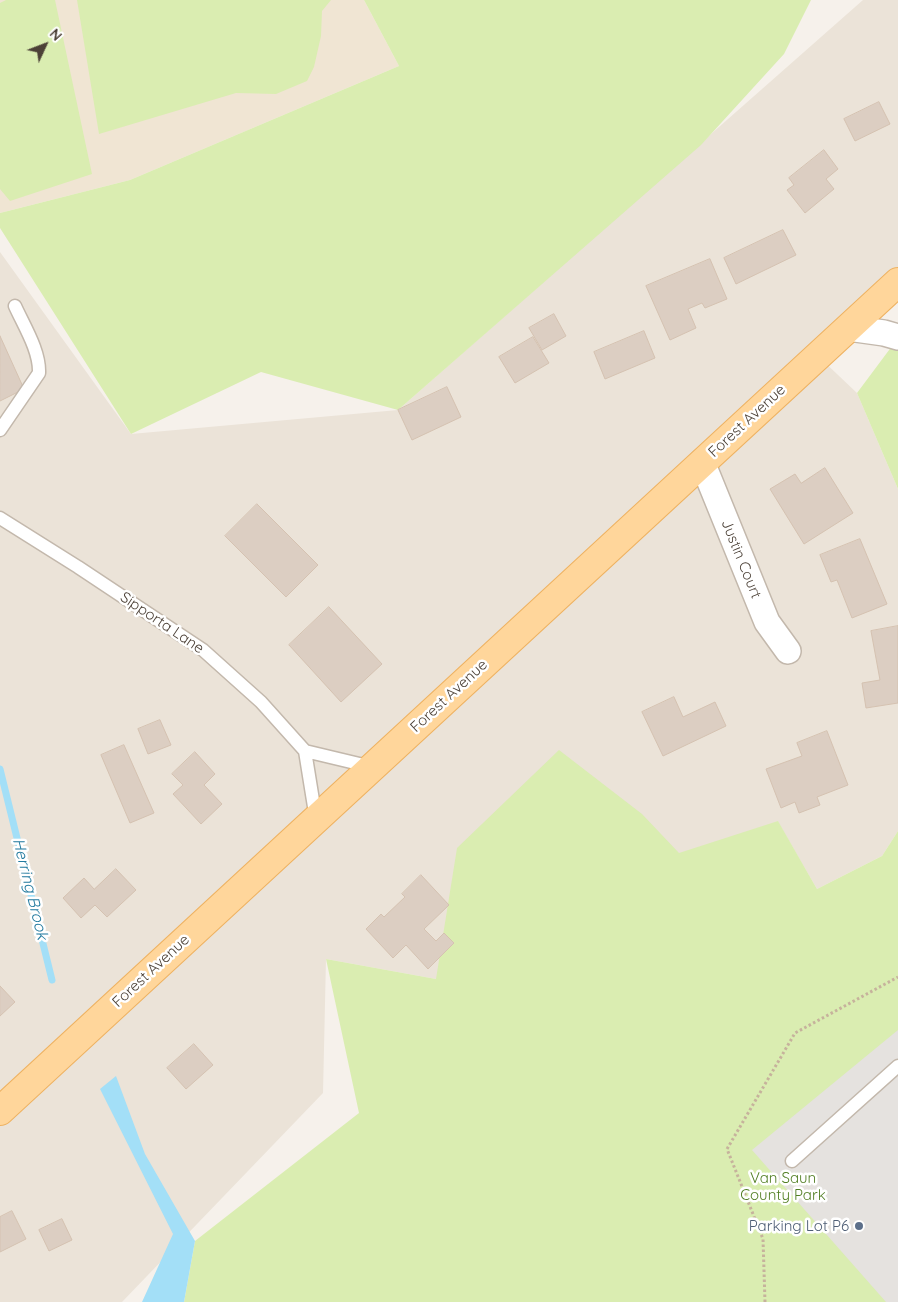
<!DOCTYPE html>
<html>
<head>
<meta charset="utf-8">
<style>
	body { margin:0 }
	#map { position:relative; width:898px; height:1302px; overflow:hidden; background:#f6f1eb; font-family:Quicksand,sans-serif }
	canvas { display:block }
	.north { position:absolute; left:20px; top:20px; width:50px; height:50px; -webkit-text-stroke:4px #fff; paint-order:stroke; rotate:47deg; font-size:14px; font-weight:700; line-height:20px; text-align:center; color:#4c4137 }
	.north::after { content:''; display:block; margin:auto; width:18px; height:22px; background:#4c4137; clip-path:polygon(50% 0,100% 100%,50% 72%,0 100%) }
</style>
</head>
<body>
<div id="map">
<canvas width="898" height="1302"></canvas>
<div class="north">N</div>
</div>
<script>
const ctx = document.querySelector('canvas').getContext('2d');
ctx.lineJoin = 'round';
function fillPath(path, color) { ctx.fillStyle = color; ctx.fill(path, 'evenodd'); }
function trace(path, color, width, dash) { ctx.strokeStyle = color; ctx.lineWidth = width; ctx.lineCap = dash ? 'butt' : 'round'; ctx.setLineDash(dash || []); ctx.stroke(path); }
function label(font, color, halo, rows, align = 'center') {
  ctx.font = font + ' Quicksand,sans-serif'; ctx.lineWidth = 5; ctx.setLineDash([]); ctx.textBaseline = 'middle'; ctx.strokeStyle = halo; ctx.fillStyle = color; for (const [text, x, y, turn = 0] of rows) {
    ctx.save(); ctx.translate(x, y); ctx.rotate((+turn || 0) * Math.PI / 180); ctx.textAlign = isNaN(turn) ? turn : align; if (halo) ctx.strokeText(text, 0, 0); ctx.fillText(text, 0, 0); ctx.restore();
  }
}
const residential = new Path2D(`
	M863,0H898V282L818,356L857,393L898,489V831L882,856L817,889L778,822L436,979L326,959L323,1093L122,1302H0V252L131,434L398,410Z`);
const education = new Path2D(`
	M0,0H364L399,66L130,180L0,213Z`);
const green = new Path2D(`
	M6,0H55L92,174L10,201L0,189V3Z
	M77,0H331L322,11L321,36L314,67L307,81L276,94L236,93L99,134Z
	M364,0H811L784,54L701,145L398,410L261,372L131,434L0,228V213L130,180L399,66Z
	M898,338V489L857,393Z
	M559,750L642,814L679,853L778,821L817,889L882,856L898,831V1302H184L195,1241L359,1113L326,959L436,979L457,848Z`);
const parking = new Path2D(`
	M898,1030V1302H886L752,1150Z`);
const water = new Path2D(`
	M116,1076L145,1154L195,1241L184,1302H142L173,1234L100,1089Z`);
const stream = new Path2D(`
	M0,769L52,980`);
const building = new Path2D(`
	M879,102L890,124L855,141L844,119Z
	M824,150L838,169L826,179L834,189L805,213L787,190L794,185L789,178Z
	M783,230L796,255L736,284L724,258Z
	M710,259L727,299L705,308L702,303L688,309L696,328L670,340L646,286Z
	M554,314L566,336L542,350L529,328Z
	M644,331L655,358L605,379L594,352Z
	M0,336L24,389L0,401Z
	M533,337L549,363L515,383L499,357Z
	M447,387L461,417L412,440L398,410Z
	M825,468L853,513L804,544L770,489L795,474L801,483Z
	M257,504L318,565L286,597L225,536Z
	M860,539L887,604L852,618L837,580L831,582L820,555Z
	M329,607L382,664L341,702L289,645Z
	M898,626V703L866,708L862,683L880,680L871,631Z
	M674,697L683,717L715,702L726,726L663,756L642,712Z
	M160,720L171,745L148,754L138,729Z
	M827,731L848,785L817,797L820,805L799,813L795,802L781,808L766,769L802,756L797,743Z
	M124,745L154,813L130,823L101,755Z
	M195,752L215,774L204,785L222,804L201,824L173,794L183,785L172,774Z
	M116,869L136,890L107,917L95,905L81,918L63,898L84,878L94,889Z
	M421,875L449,905L424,929L436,941L444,933L454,943L428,969L406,945L393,958L366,929L381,914L384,917L405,897L402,894Z
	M0,986L15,1002L0,1016Z
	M194,1044L213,1065L186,1089L167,1068Z
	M12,1211L26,1239L0,1252V1217Z
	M62,1219L72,1240L49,1251L39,1230Z`);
const path = new Path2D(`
	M765,1302L763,1239L727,1149L795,1033L898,977`);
const lane = new Path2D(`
	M0,430L39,373C40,351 24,326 15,306
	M0,518L78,567L203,650L261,702L305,751
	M305,751L316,819
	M305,751L372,767
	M792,1161L898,1066`);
const street = new Path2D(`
	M848,328L884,333L898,337
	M702,462L767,622L788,651`);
const primary = new Path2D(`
	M0,1111L898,282`);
const markers = [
	[859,1226,5,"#5c6f8a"]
];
const streetNames = [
	["Forest Avenue",747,421,-43],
	["Justin Court",741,559,68],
	["Sipporta Lane",162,623,34],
	["Forest Avenue",449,696,-43],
	["Forest Avenue",151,971,-43]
];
const parkNames = [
	["Van Saun",783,1178],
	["County Park",783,1195]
];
const serviceNames = [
	["Parking Lot P6",849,1226]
];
const waterNames = [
	["Herring Brook",30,889,76]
];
fillPath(residential, '#ebe3d8');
fillPath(education, '#f0e5d3');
fillPath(green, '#daedb1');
fillPath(parking, '#e5e2df');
fillPath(water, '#a3dff7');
trace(stream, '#a3dff7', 7);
fillPath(building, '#dccec2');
trace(building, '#d5c2b1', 1);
trace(lane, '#c3b8ac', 15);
trace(street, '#c3b8ac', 28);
trace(primary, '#eeb261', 30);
trace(path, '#c6b29c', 3, [2.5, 2.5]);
trace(lane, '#fff', 12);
trace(street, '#fff', 25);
trace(primary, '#ffd69b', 28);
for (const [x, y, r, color] of markers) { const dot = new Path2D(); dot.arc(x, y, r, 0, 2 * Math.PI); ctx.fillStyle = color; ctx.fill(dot); trace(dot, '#fff', 2); }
label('15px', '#4c4137', '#fff', streetNames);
label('15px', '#517e23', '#fff', parkNames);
label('15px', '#4e5e75', '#fff', serviceNames, 'right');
label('italic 16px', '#227a9f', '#fff', waterNames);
</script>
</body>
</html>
